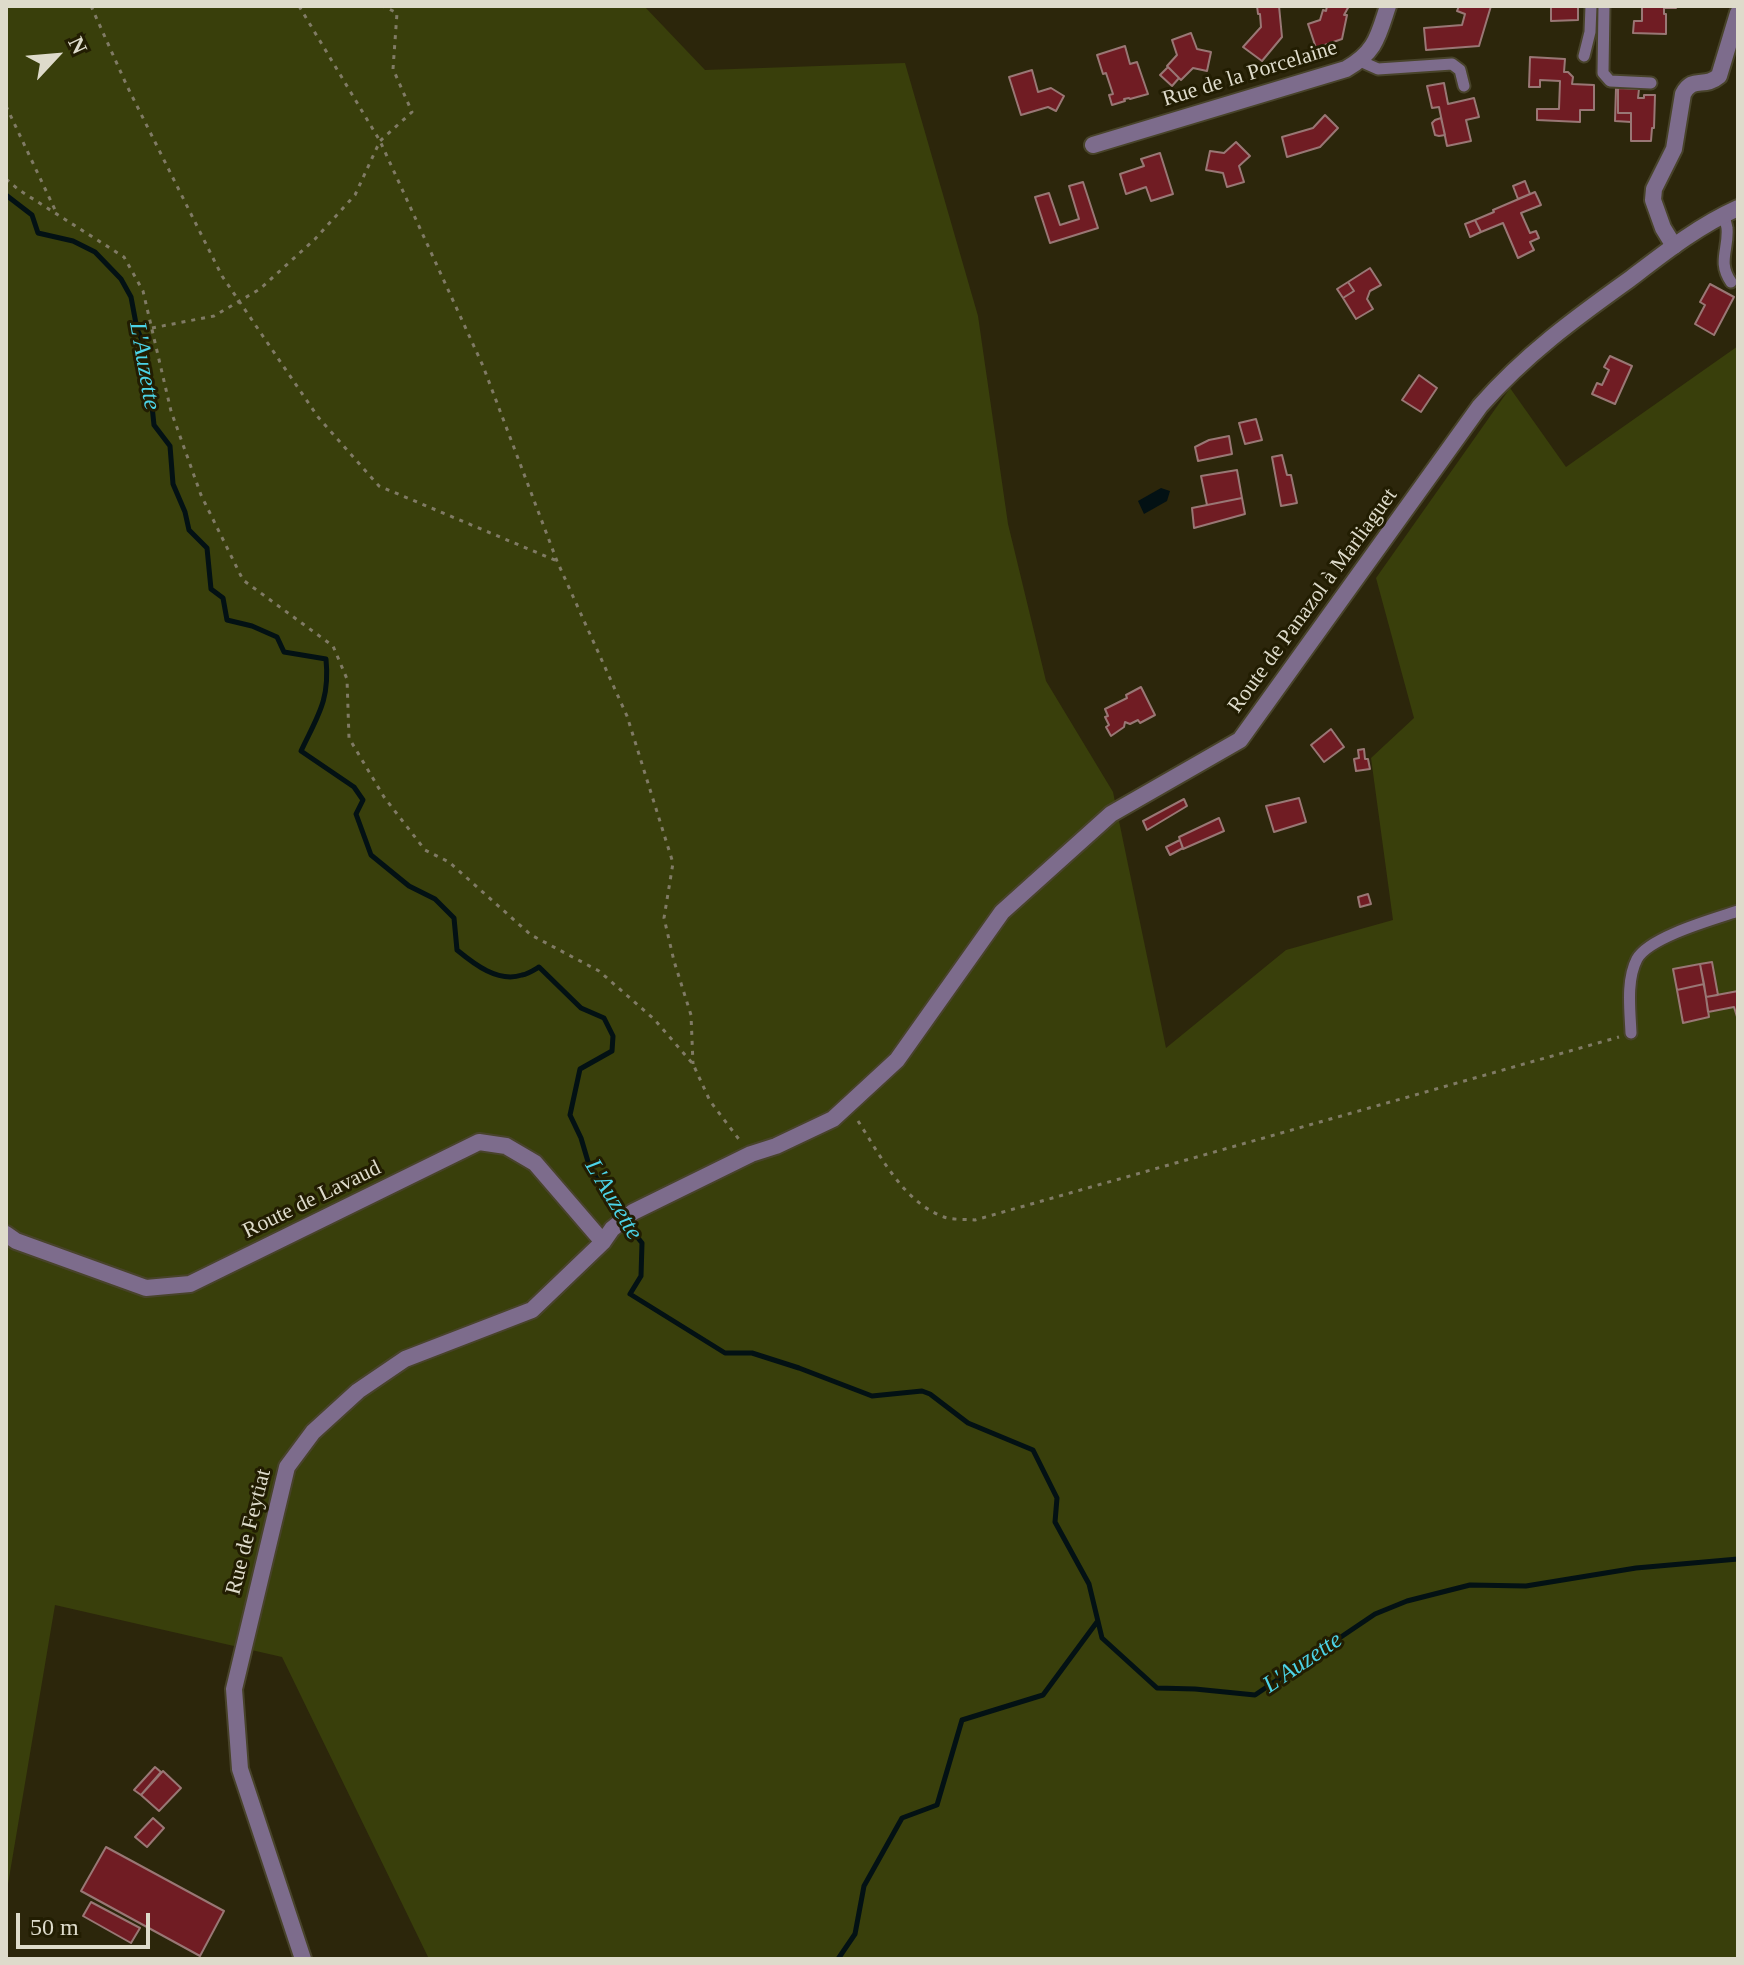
<!DOCTYPE html>
<html>
<head>
<meta charset="utf-8">
<style>
	body { margin:0 }
	#map { position:relative; width:1744px; height:1965px; overflow:hidden; background:#2c260b; font-family:Georgia,serif }
	canvas { display:block }
	.frame { position:absolute; inset:0; border:8px solid #dedbcb; pointer-events:none }
	.north { position:absolute; left:16px; top:16px; width:80px; height:80px; -webkit-text-stroke:6px #221d02; paint-order:stroke; rotate:64deg; font-size:22px; font-weight:700; line-height:32px; text-align:center; color:#dedbcb }
	.north::after { content:''; display:block; margin:auto; width:28px; height:36px; background:#dedbcb; clip-path:polygon(50% 0,100% 100%,50% 72%,0 100%) }
	.scale { position:absolute; left:16px; top:1913px; width:134px; height:36px; box-sizing:border-box; border:4px solid #dedbcb; border-top:0; padding-left:10px; font-size:24px; line-height:28px; white-space:nowrap; color:#dedbcb; -webkit-text-stroke:6px #221d02; paint-order:stroke }
</style>
</head>
<body>
<div id="map">
<canvas width="1744" height="1965"></canvas>
<div class="frame"></div>
<div class="north">N</div>
<div class="scale">50 m</div>
</div>
<script>
const ctx = document.querySelector('canvas').getContext('2d');
ctx.lineJoin = 'round';
function fillPath(path, color) { ctx.fillStyle = color; ctx.fill(path, 'evenodd'); }
function trace(path, color, width, dash) { ctx.strokeStyle = color; ctx.lineWidth = width; ctx.lineCap = dash ? 'butt' : 'round'; ctx.setLineDash(dash || []); ctx.stroke(path); }
function label(font, color, halo, rows, align = 'center') {
  ctx.font = font + ' Georgia,serif'; ctx.lineWidth = 6; ctx.setLineDash([]); ctx.textBaseline = 'middle'; ctx.strokeStyle = halo; ctx.fillStyle = color; for (const [text, x, y, turn = 0] of rows) {
    ctx.save(); ctx.translate(x, y); ctx.rotate((+turn || 0) * Math.PI / 180); ctx.textAlign = isNaN(turn) ? turn : align; if (halo) ctx.strokeText(text, 0, 0); ctx.fillText(text, 0, 0); ctx.restore();
  }
}
const green = new Path2D(`
	M6,6H644L705,70L905,63L978,316L1008,524L1046,681L1113,792L1166,1048L1286,950L1393,920L1371,758L1414,718L1376,578L1510,388L1566,467L1738,346V1959H429L282,1657L55,1605L6,1896Z`);
const water = new Path2D(`
	M1161,488L1170,491L1167,501L1144,514L1138,501Z`);
const stream = new Path2D(`
	M6,195L32,215L38,233L73,241L95,252L121,279L131,297L137,329L146,349L154,425L170,446L173,484L185,512L189,530L207,548L211,589L223,598L227,620L252,626L277,637L284,652L326,659C330,700 318,715 301,751L354,787L363,800L356,814L371,855L409,886L435,899L454,918L457,950C474,964 498,983 522,975C528,974 534,970 539,967L581,1008L604,1018L613,1036L612,1051L580,1069L570,1115L581,1138L589,1165L612,1205L642,1243L641,1276L630,1294L725,1353H752L799,1368L872,1396L922,1391L930,1394L968,1423L1033,1450L1057,1498L1055,1522L1089,1584L1102,1638L1157,1688L1195,1689L1255,1695L1375,1614L1407,1601L1470,1585L1526,1586L1636,1568L1738,1559
	M838,1959L855,1934L864,1886L902,1818L937,1805L962,1720L1043,1695L1097,1622`);
const building = new Path2D(`
	M1257,6H1279L1282,37L1262,61L1243,47L1261,27L1260,14H1258Z
	M1327,6H1349L1344,15H1347L1342,39L1316,48L1308,24L1320,20L1323,10L1326,11Z
	M1459,6H1491L1479,46L1426,50L1424,28L1462,25L1465,14L1457,11Z
	M1551,6H1578V20L1551,21Z
	M1642,6H1676V8H1664V14H1666V34L1633,33L1634,21H1642Z
	M1191,33L1197,49L1211,52L1207,71L1193,68L1181,80L1167,66L1177,55L1172,40Z
	M1125,46L1130,64L1137,62L1148,94L1130,99L1129,98L1124,99L1125,101L1112,105L1109,95L1113,94L1106,73L1103,74L1097,55Z
	M1530,57L1565,59L1564,72H1568L1573,77L1572,84L1594,85V110H1580V122L1537,120V109H1559L1560,81L1540,80V87H1529Z
	M1168,67L1179,78L1172,86L1160,75Z
	M1032,70L1038,92L1051,88L1064,96L1056,111L1048,107L1021,115L1009,77Z
	M1444,83L1448,104L1474,98L1479,117L1466,120L1471,141L1447,146L1439,107L1432,108L1427,86Z
	M1616,88H1618V113H1631V122L1615,121Z
	M1618,88L1639,89L1638,98H1644V95H1655L1654,128H1652L1651,141H1631V113H1618Z
	M1325,115L1338,128L1320,147L1287,157L1282,137L1313,128Z
	M1441,118L1445,135L1439,136L1435,135L1432,123L1435,120Z
	M1236,142L1250,156L1239,166L1244,182L1227,187L1223,173L1206,170L1210,151L1224,153Z
	M1160,153L1173,194L1151,201L1146,187L1126,194L1120,174L1144,166L1141,159Z
	M1525,181L1530,194L1518,199L1513,186Z
	M1083,182L1098,228L1050,243L1035,197L1049,193L1060,225L1079,219L1069,186Z
	M1535,192L1541,205L1521,213L1530,233L1536,231L1539,238L1530,242L1534,250L1518,258L1503,223L1481,232L1475,220L1494,212L1493,210Z
	M1475,220L1481,232L1470,237L1465,224Z
	M1370,268L1381,285L1370,291L1367,299L1373,309L1356,319L1343,298L1354,291L1348,282Z
	M1348,282L1354,291L1343,298L1337,289Z
	M1710,284L1734,297L1714,335L1695,324L1705,305L1700,302Z
	M1610,356L1632,366L1615,404L1592,394L1597,383L1602,385L1609,370L1604,367Z
	M1419,375L1437,388L1421,412L1402,400Z
	M1256,419L1262,440L1245,444L1239,423Z
	M1229,436L1232,454L1198,461L1195,447L1209,440Z
	M1282,455L1287,475H1291L1297,503L1281,506L1272,457Z
	M1237,470L1242,498L1207,505L1201,476Z
	M1242,498L1245,514L1194,528L1192,508Z
	M1141,687L1155,715L1140,723L1138,720L1130,724L1125,722L1124,727L1111,736L1106,727L1109,725L1105,717L1108,716L1105,709L1127,698L1126,695Z
	M1331,729L1344,747L1324,762L1311,745Z
	M1364,749L1365,759H1368L1370,769L1356,771L1354,759L1359,758L1358,750Z
	M1299,798L1306,822L1274,832L1266,806Z
	M1184,799L1187,806L1147,830L1143,821Z
	M1219,818L1224,831L1183,849L1179,837Z
	M1180,840L1183,848L1170,855L1166,847Z
	M1368,894L1371,904L1360,907L1358,897Z
	M1712,962L1718,995L1706,997L1700,964Z
	M1700,964L1704,984L1677,990L1673,969Z
	M1704,984L1709,1017L1683,1023L1677,990Z
	M1738,991V1020L1734,1007L1708,1012L1706,997Z
	M155,1767L161,1772L141,1795L134,1790Z
	M163,1771L181,1788L159,1811L141,1795Z
	M153,1818L164,1828L147,1847L135,1837Z
	M106,1847L224,1911L200,1956L81,1891Z
	M91,1902L140,1928L131,1943L83,1916Z`);
const path = new Path2D(`
	M91,6L127,86L222,276L318,417L379,486L557,561
	M299,6L380,141L483,366L557,561L627,716L673,863L664,918L674,961L691,1015L693,1064
	M6,106L57,214
	M6,179L19,190L124,257L143,291L171,411L201,495L243,580L333,646L347,679L349,738L384,797L425,850L449,862L531,935L599,971L654,1019L693,1064L710,1101L741,1142
	M152,328L214,316L260,289L315,239L355,195L380,141L412,112L393,69L397,13L383,6
	M858,1121C880,1155 903,1202 944,1217C952,1220 965,1219 975,1220L1619,1037`);
const service = new Path2D(`
	M1604,6L1603,73L1610,81L1651,83
	M1584,56L1590,32L1591,6
	M1360,61L1378,69L1452,64L1460,70L1464,86
	M1724,214C1724,216 1727,227 1727,228C1729,249 1717,262 1731,282
	M1631,1033C1630,1010 1626,980 1637,959C1649,937 1714,919 1738,911`);
const minor = new Path2D(`
	M1093,145L1346,69C1376,52 1378,36 1388,6
	M1674,246L1663,228L1653,200L1654,189L1674,149L1683,94C1693,75 1704,89 1719,76L1738,13`);
const tertiary = new Path2D(`
	M6,1234L16,1241L146,1288L190,1284L479,1142L506,1146L535,1163L603,1242
	M303,1959L240,1769L234,1689L287,1467L313,1432L358,1391L405,1359L532,1310L603,1242L612,1229L633,1212L751,1154L776,1146L833,1119L897,1060L1002,912L1111,814L1240,740L1480,406C1526,354 1574,319 1630,279C1664,253 1698,226 1738,208`);
const streetNames = [
	["Rue de la Porcelaine",1250,74,-17],
	["Route de Panazol à Marliaguet",1313,601,-54],
	["Route de Lavaud",312,1200,-26],
	["Rue de Feytiat",249,1532,-76]
];
const waterNames = [
	["L'Auzette",144,366,80],
	["L'Auzette",613,1200,59],
	["L'Auzette",1303,1663,-34]
];
fillPath(green, '#393f0b');
fillPath(water, '#031114');
trace(stream, '#031114', 5);
fillPath(building, '#701c23');
trace(building, '#997775', 2);
trace(service, '#48432a', 15);
trace(minor, '#48432a', 20);
trace(tertiary, '#48432a', 20);
trace(path, '#807b65', 3, [4, 6]);
trace(service, '#7d6c8c', 11);
trace(minor, '#7d6c8c', 16);
trace(tertiary, '#7d6c8c', 16);
label('22px', '#dedbcb', '#221d02', streetNames);
label('italic 24px', '#4cd3e7', '#221d02', waterNames);
</script>
</body>
</html>
